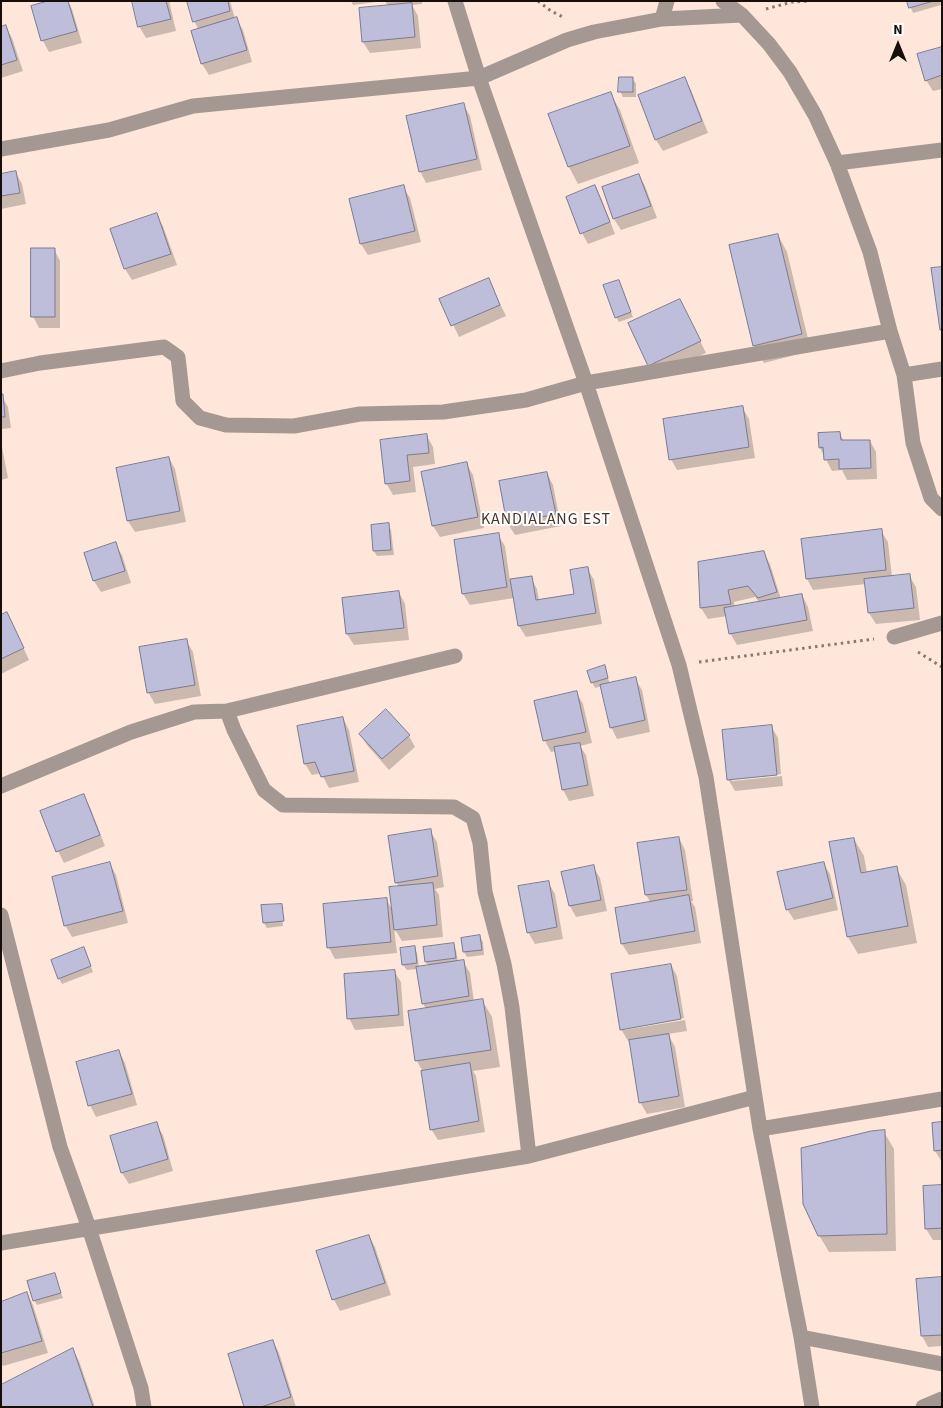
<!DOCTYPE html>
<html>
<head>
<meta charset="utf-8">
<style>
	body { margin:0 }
	#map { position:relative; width:943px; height:1408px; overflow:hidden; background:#fee7da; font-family:"Source Sans 3",sans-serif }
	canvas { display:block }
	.frame { position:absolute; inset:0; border:2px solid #170e09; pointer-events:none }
	.north { position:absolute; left:873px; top:20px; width:50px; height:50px; -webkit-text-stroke:4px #fff; paint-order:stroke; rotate:0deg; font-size:14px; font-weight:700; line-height:20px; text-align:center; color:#170e09 }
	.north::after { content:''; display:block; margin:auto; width:18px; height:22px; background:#170e09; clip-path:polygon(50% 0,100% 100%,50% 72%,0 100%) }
</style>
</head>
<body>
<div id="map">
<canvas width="943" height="1408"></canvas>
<div class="frame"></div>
<div class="north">N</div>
</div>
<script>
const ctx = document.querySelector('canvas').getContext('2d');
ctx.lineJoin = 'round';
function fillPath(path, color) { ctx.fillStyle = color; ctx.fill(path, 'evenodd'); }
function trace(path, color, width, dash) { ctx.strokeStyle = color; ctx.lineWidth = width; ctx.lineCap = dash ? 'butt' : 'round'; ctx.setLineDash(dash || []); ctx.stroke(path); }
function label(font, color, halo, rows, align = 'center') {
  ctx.font = font + ' "Source Sans 3",sans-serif'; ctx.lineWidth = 4; ctx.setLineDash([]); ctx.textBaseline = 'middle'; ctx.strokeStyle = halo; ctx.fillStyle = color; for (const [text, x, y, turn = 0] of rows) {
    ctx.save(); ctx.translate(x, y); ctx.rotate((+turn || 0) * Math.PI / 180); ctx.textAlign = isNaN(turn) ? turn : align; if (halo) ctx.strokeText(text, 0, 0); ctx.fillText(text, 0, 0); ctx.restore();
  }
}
const shadow = new Path2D(`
	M68,1L72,9L82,43L49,52L43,41L32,7Z
	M133,1H169L176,31L146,38L139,26Z
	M188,1H230L235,19L236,18L243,30L252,62L209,75L202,64L192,32L199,30L194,21Z
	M351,1H375L376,2L353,5Z
	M385,1H422V4L412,5L418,16L421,48L370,53L363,42L360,9L388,6Z
	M908,1H940L941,5L913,13Z
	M6,27L12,38L23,71L1,78V28Z
	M942,48V89L933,91L926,80Z
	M633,79L636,84V97H623L620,91Z
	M684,79L691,90L708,133L663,151L656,140L640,96Z
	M610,93L620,110L639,163L578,184L569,167L550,114Z
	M463,104L470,116L482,170L426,183L420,171Z
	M16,173L22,184L26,204L1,209V175Z
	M639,175L645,186L657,218L621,230L614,219L603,187Z
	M403,187L410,198L421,242L368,255L361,244L350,200Z
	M595,187L601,198L615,234L588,244L582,233Z
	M157,215L163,226L177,265L132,280L125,269L112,230Z
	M778,235L787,252L811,351L764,363L755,346Z
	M54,249L60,261V328H39L33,316Z
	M488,279L506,316L459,337L441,299Z
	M619,281L633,317L619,322L616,317Z
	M680,300L706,353L656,376L650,365Z
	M1,395L8,407L11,428L1,429Z
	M742,407L749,419L755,458L677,470L671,459Z
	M840,433L844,442L870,441L876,452L877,479L847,480L842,470L832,471L820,448Z
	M427,436L433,447L435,464L413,467L416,492L393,495L386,483L381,441Z
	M1,442L8,478L1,480Z
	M169,458L175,469L186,522L135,532L128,521L117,469Z
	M466,463L473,475L484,528L440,537L433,526Z
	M547,473L553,485L561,526L515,535L508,524Z
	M388,525L391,530L394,555L377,556L374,551Z
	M881,531L888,542L892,577L909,575L916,587L920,620L876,624L869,613L866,584L813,590L807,579L802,540Z
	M498,535L505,546L510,581L531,578L537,589L539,601L576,595L587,568L594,580L602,624L526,637L519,626L514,598L470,605L463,594L455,541Z
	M115,544L122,555L131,583L101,592L94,581L85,554Z
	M763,552L770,564L781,599L802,595L808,607L813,631L737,645L730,633L727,616L708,619L701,608L700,563ZM755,597L760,603L735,607L734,602Z
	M399,592L405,604L409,640L354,645L347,634L343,599Z
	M1,616L13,625L29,660L1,674Z
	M186,640L193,652L201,696L155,704L148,692Z
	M604,667L610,684L635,679L642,690L650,732L617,739L611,727L602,686L595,688L592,682Z
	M576,692L583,704L592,743L580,746L586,755L594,796L569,801L563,790L556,751L551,752L545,741L536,702Z
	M343,718L349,730L359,782L329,788L321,773L312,775L305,764Z
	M771,726L778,738L781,774L732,778V781L782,776L783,786L735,791L728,779Z
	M360,734L409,736L415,747L389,770L367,745Z
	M83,796L90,807L105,846L64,863L58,851L42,812Z
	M430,831L437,842L444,887L435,889L439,895L443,937L402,941L394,928L397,953L335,959L329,948L386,899L393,911L399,887L396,882Z
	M679,838L685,850L693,901H691L695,907L701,943L629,955L622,944L616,909L651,903L646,895Z
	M854,839L864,856L867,873L896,868L906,885L917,943L858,954L848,937Z
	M823,863L830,874L838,910L794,920L787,909Z
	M110,864L116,875L128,923L72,937L65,925Z
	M593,866L600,878L607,911L576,917L570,906L563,873Z
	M548,882L555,894L563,939L535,944L528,932Z
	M281,905L284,909H281L283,926L267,928L264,923Z
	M480,937L483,942L484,955L467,957L464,952L463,939Z
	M453,944L456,950L458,962L463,961L470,973L474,1002L482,1000L492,1017L500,1067L473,1071L476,1076L485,1132L438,1140L431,1129L423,1072L417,1061L409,1012L426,1009L423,1003L417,969L407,970L403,965L414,948L417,953L419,968L428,966L426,962Z
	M86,954L93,972L62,984L59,978Z
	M671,965L677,976L684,1018L624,1028V1030L685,1020L687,1031L668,1034L675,1047L685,1107L647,1114L640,1102L631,1040L628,1041L621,1029Z
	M394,971L401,982L404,1026L355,1030L349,1018Z
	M119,1051L125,1063L137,1105L96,1117L90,1105Z
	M156,1124L163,1135L173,1171L129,1184L122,1173L111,1137Z
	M942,1124V1162L935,1151Z
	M884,1132L894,1149L896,1251L829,1252L819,1235Z
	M942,1186V1240H933L926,1229Z
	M369,1236L375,1247L391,1295L340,1311L334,1300L318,1252Z
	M54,1275L63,1298L37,1305L34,1300Z
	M942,1278V1346L928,1347L922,1336L917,1280Z
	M27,1293L33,1305L48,1353L3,1366L1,1363V1304Z
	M273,1341L279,1353L296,1407H245Z
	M73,1350L79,1361L95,1407H1Z`);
const building = new Path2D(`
	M48,1H68L77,31L41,41L31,6Z
	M132,1H166L171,19L138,27Z
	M187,1H228L230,11L193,22Z
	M907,1H934L909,8Z
	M412,3L415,37L362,42L359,8Z
	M237,17L247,50L201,64L191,31Z
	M6,25L17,60L1,65V27Z
	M942,47V75L925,81L917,54Z
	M619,77H633V92H618Z
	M685,77L702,121L655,140L638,95Z
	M611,92L630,146L568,167L548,114Z
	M464,103L477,159L419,172L406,116Z
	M16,171L20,193L1,196V174Z
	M639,174L651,206L613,219L602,187Z
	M404,185L415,231L360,244L349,199Z
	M595,185L610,222L580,234L566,197Z
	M157,213L171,254L124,269L110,229Z
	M778,234L802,334L753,346L729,245Z
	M31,248H55V317H31Z
	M942,267V330H940L931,268Z
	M489,278L500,305L451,326L439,299Z
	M619,280L631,312L615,318L603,285Z
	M680,299L701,341L648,366L628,323Z
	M1,394H3L5,417H1Z
	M743,406L749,447L669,460L663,419Z
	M840,432L841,440H870L871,468L839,469V459L824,460L823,447L819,448L818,433Z
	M427,434L429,453L407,455L410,481L385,484L380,440Z
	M169,457L180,511L127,521L116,468Z
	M467,462L478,517L432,526L421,472Z
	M547,472L556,514L507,524L499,481Z
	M389,523L391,550L373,551L371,525Z
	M882,529L886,570L806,579L801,539Z
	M499,533L507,587L462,594L454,540Z
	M116,542L125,571L93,581L84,553Z
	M764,551L777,592L758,598L748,586L728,590L731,604L700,608L698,562Z
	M588,567L596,613L518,626L510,579L532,576L536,600L574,594L570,570Z
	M910,574L914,608L868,613L864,579Z
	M399,591L404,628L346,634L342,598Z
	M802,594L807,620L729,634L724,608Z
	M7,612L24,648L1,659V615Z
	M187,639L195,685L147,693L139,647Z
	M605,665L608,678L591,683L587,671Z
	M636,677L645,720L610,728L600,685Z
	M577,691L586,732L543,741L534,701Z
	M386,709L410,735L382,759L359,734Z
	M343,717L354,771L321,777L315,762L304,764L297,726Z
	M772,725L777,775L727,780L722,730Z
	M580,743L588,785L562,790L554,747Z
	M84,794L100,835L56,852L40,811Z
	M431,829L438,876L395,883L388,836Z
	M679,837L687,890L645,895L637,843Z
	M854,838L861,873L897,866L908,926L847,937L829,842Z
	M110,862L123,911L64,926L52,877Z
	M824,862L833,898L786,910L777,872Z
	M594,865L601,900L569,906L561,872Z
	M549,881L557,927L527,933L518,886Z
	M433,883L437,925L394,930L389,887Z
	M689,895L695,931L621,944L615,908Z
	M387,898L391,942L327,948L323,904Z
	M282,904L284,921L263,923L261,905Z
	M480,935L482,950L463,952L461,938Z
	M454,943L456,958L425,962L423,947Z
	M415,946L417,963L402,965L400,948Z
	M84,947L91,966L58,979L51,960Z
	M464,960L469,996L422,1004L416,967Z
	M671,964L681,1019L620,1030L611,974Z
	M395,970L399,1015L347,1019L344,974Z
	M483,999L491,1050L415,1061L408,1011Z
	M669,1034L679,1096L639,1103L629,1040Z
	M119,1050L132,1094L88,1106L76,1062Z
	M470,1063L479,1121L430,1130L421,1071Z
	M157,1122L168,1159L121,1173L110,1136Z
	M942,1122V1150L934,1151L932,1123Z
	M885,1130L887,1234L818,1236L803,1204L801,1148L871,1131Z
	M942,1185V1228L925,1229L923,1186Z
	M369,1235L385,1283L332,1300L316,1251Z
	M55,1273L61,1293L33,1301L27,1281Z
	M942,1277V1335L921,1336L916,1279Z
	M27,1292L42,1341L1,1353V1302Z
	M273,1340L291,1397L261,1407H244L228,1354Z
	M73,1348L93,1407H1V1385Z`);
const path = new Path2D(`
	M538,1L551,11L565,18
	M766,9L792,2L810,1
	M918,652L942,667
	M699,662L874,639`);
const street = new Path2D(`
	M455,1L479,78L586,383L679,665L706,777L760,1129L801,1337L812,1407
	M723,1L742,15L769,44L790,72L815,115L837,163L870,252L890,331L904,375L913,443L931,498L942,509
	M662,19L667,1
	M1,149L109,130L193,106L479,78L567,40L594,32L662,19L742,15
	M837,163L942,150
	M1,371L40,363L164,347L178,357L183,401L200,418L226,425L294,426L360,414L443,412L526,400L586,383L890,331
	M904,375L942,369
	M894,637L942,623
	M227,711L455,656
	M1,786L131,732L194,712L227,711L234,730L264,790L283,805L454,807L473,818L480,843L485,892L504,964L512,1007L529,1156
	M1,915L60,1147L89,1228L141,1388L144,1407
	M760,1129L942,1099
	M1,1243L529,1156L755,1097
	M801,1337L942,1364
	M923,1407L942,1399`);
const neighbourhoodNames = [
	["KANDIALANG EST",546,520]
];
fillPath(shadow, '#0003');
fillPath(building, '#bebeda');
trace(building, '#7a7a93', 1);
trace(path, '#887870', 3, [2.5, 4]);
trace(street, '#a59892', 15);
ctx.letterSpacing = '1px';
label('16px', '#473225', '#fff', neighbourhoodNames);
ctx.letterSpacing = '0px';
</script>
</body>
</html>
